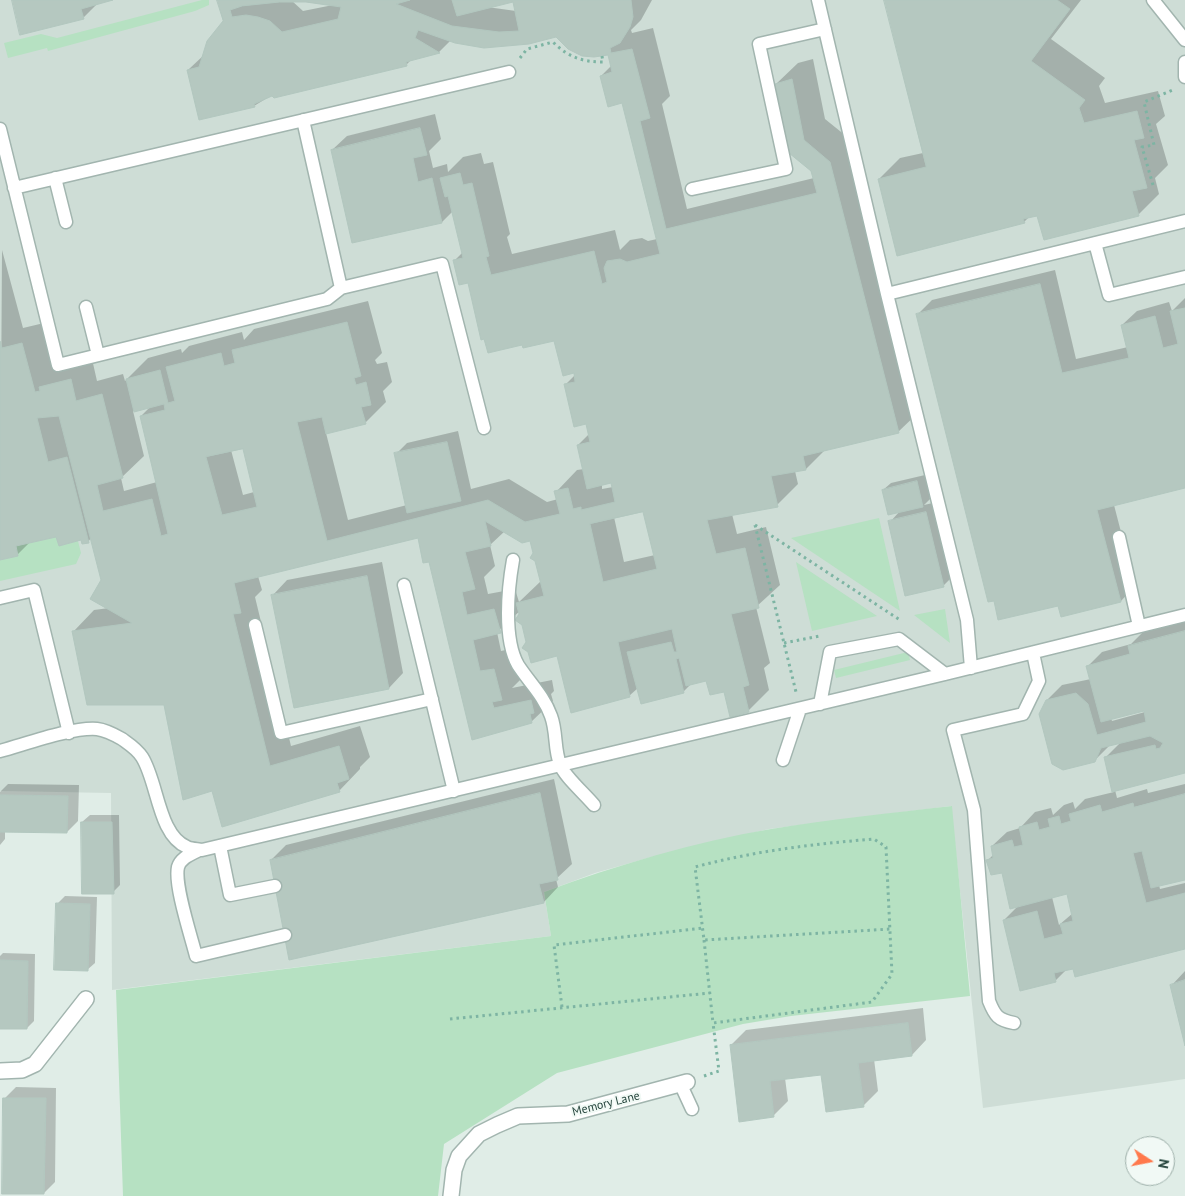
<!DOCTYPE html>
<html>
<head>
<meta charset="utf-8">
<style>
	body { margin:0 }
	#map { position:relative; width:1185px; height:1196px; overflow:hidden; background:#e0ede7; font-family:"PT Sans",sans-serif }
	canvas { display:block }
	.north { position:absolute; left:1125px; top:1136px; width:50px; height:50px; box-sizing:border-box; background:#f1f9f5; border:1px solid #9dafa9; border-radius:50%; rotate:101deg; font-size:14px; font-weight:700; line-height:20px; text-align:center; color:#1f3f37 }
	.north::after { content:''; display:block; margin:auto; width:18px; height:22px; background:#ff794c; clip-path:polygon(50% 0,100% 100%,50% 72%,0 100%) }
</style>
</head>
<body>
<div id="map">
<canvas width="1185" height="1196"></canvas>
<div class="north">N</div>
</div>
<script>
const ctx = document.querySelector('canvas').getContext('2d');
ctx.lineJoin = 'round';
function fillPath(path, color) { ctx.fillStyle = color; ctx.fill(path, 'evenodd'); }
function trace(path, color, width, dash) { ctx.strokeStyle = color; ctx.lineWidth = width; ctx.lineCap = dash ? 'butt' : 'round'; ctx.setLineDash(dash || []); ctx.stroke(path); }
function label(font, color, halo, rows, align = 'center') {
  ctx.font = font + ' "PT Sans",sans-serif'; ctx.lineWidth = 4; ctx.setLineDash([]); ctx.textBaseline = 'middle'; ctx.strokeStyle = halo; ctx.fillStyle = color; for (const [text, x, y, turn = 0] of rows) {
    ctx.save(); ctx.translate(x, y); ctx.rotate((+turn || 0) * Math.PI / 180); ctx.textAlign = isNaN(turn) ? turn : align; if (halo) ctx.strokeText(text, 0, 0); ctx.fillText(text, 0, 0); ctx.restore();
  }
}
const built = new Path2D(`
	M0,0H1185V1079L983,1108L951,806L769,829L648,858L595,873L544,892L551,936L112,990L111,793L0,791Z`);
const green = new Path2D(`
	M202,0H209V5L195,11L48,51L47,48L8,58L4,43L41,34L57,38Z
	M879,518L900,611L791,538Z
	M56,537L59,546L78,541L81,553L76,564L0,581V560L18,556L16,546Z
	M796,562L877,616L812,631Z
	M945,609L950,643L914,615Z
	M908,652L910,660L836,678L834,670Z
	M952,806L970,996L791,1016L743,1024L557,1073L444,1144L438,1196H123L116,990L551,936L544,892C617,865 694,842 771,829C831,819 891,813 952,806Z`);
const shadow = new Path2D(`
	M13,0H108L98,3L83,18Z
	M218,0H652L641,20L631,30L632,33L653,28L670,96L662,104L687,209L814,178L776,84L798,63L813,59L825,119L851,140L920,411L898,432L825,450L806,469L795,471L798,484L777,505L732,514L737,534L766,527L780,585L756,607L770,663L764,668L769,690L748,711L725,690L707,679L692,683L683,692L638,688L629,696L558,655L527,642L522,609L497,632L501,651L515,648L523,677L512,688L552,680L554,691L551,694L553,701L531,722L473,738L430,561L419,537L258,576L262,590L255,597L291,746L360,726L370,757L360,767V769L339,791L212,789L165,703L73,632L94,610L109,608L91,538L88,542L81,538L57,535L30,542L18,554L0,559L2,250L23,328L44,323L56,371L62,366L92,359L97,381L123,374L125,381L148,358L181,349L182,353L189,346L242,332L244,340L254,329L368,301L382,353L375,360L377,364L387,362L392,382L383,391L386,402L365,423L326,433L348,520L407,505L396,454L407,443L458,431L471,489L509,479L547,502L558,499L556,492L577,470L584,469L578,445L589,434L587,423L565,385L575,375L554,339L469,282L454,261L463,252L453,211L442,222L332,150L347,136L435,114L441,139L429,151L433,168L447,164L448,172L463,157L481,153L484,164L493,162L510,234L507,237L512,254L615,230L620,250L630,240L642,238L648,241L657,239L623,102L601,76L612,65L609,53L556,36L451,40L439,52L412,59L406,65L272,95L254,106L188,70L205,54L224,21ZM291,0L333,5L303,11ZM513,0L516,11L487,7ZM151,406L141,416L157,482L124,491L121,478L144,456L133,411ZM244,447L254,492L243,495L231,450ZM612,482L613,487L602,489V485ZM644,510L655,555L624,562L614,517ZM505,531L531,539L541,581L519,602L515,589L488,594L484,577L495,566L490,545Z
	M885,0H1081L1051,39L1105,78L1099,86L1105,103L1158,91L1165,116L1156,124L1168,165L1155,178L1159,194L1138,215L1037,214L1030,216L1024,222L879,179L900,158L923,153Z
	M1055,270L1076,359L1128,347L1122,325L1137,311L1169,302L1172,311L1185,298V486L1114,505L1135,586L1121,601L1058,604L917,315L932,300Z
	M925,475L930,499L924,505L937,502L954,575L943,586L890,522L900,511L883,490L891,483Z
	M382,562L403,673L389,688L273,595L287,580Z
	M1185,621V772L1115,790L1117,798L1147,789L1148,793L1185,784V879L1159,885L1160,889L1185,883V948L1067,969L1056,980L1021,989L1004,920L1019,905L1003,871L988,860L994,854L992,846L1007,832L1020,828L1035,812L1051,808L1053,815L1064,805L1073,802L1075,809L1085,799L1114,792L1105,758L1121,742L1109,746L1094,761L1047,700L1062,685L1091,679L1087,667L1102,652L1131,644L1144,631ZM1144,710L1145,712L1112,721L1111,718ZM1068,893L1073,913L1059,925L1052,897Z
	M554,779L572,864L556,879L558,887L544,902L290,959L271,860L286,845Z
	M8,784L79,785L78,821L67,832L5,831V839L0,845V792Z
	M90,815H119L120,885L113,892L82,822Z
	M65,896L97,897L95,963L87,970L58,903Z
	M3,953L35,954L34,1021L27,1028H0V956Z
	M1185,971V1041L1172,985Z
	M923,1008L926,1040L912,1055L874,1059L878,1091L863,1106L822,1073L785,1078L788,1101L773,1116L731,1045L746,1030Z
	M16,1087L56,1088L55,1182L44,1193L5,1098Z`);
const building = new Path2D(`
	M12,0H113L81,9L84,19L20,35Z
	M217,0H410L396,4L452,26L499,32L519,31L513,2L457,16L452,0H631L633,17L630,27L620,43L610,48L611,53L632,49L650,118L640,121L666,229L817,193L811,171L789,153L775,84L792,79L804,140L830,162L899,433L803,456L806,470L771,476L778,507L707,520L716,554L745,548L759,608L731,614L749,685L743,687L749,712L730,717L724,692L710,695L706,681L686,686L679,658L676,659L684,693L641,704L627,652L671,642L674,652H677L672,629L618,642L630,697L571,713L557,656L531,663L528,652L522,648L526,642L522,625L515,620L519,614L516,603L544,596L535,561L530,558L533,553L530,541L522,543L485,521L491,546L465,552L475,589L462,592L467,615L494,609L501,633L473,640L480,671L494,669L502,700L492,702L494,708L531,700L534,713L530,714L532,723L472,740L429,562L423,563L418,538L234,583L241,613L233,614L270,766L339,746L349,779L337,783L340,792L222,827L212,791L183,800L164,705H87L72,631L132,623L90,599L101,580L59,416L37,418L48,462L67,457L89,543L82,544L81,540L59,546L56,537L16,546L18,556L0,560V341L2,348L22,343L35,392L40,391L39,387L71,379L76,401L102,394L123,478L97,485L103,511L152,499L161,536L168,534L140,416L165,410L164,404L134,412L126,379L160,370L168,403L175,401L166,367L221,353L224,366L235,363L232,350L347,322L361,376L354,378L356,385L366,382L371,405L361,407L366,424L326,434L322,417L297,422L327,541L488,500L525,522L560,514L554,491L568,488L573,509L581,507V510L615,502L611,483L587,489L577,445L590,442L586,424L574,427L564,384L575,382L574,373L563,376L554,341L523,348L522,345L488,353L484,339L481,340L468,283L459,285L453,260L463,258L448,196L445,197L440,178L460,173L463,185L472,183L489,256L486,257L491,275L594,251L602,284L607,282L604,268L607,261L620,259L627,262L660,254L622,103L608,107L600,76L612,72L608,55L594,57L582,56L568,49L556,37L529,44L484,48L455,43L418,30L415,38L440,53L406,62L407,66L274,98L272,96L254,104L255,107L199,120L187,70L199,67L207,41L223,21ZM280,2H306L341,7L338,19L282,32L270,21L258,17L246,15L232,17L230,10L242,6ZM243,449L257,507L222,515L206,457ZM643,512L657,569L603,582L590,524Z
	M884,0H1057L1070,9L1031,61L1085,100L1079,108L1084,123L1137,111L1144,138L1134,140L1147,188L1132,191L1139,216L1044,240L1037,216L1023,219L1025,223L897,256L878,179L926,167Z
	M420,128L427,155L413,158L418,182L432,178L442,223L352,243L331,150Z
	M1040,284L1062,373L1129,358L1121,325L1155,316L1163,348L1178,344L1170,311L1185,308V488L1097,510L1121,602L1061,617L1058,606L998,620L994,601L988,602L916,314Z
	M447,442L461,501L407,513L394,453Z
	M917,481L923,507L888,515L882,490Z
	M926,512L944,587L905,596L888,521Z
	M367,576L389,689L294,708L271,595Z
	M1185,631V773L1112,792L1104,757L1155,745L1156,749L1160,748L1163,743L1150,736L1101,748L1095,762L1063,770L1052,764L1039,714L1046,700L1076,693L1088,704L1097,735L1146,722L1144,711L1101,722L1086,666L1130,654L1128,646Z
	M540,793L558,880L539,884L544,903L289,960L270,860Z
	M1185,794V880L1151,888L1142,851L1133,853L1146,903L1185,893V949L1075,977L1073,969L1054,973L1056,982L1020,991L1003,920L1037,911L1044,939L1063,934L1060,924L1073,921L1067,894L1010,909L1002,873L991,875L986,860L993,858L991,846L1012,840L1014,847L1023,845L1019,827L1037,822L1039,830L1050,827L1048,819L1059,816L1061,824L1071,821L1069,814L1100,805L1102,812L1133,803L1134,807Z
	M0,795L68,796L67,833L0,832Z
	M81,822H112L114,894H82Z
	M56,903L90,904L88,971L54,970Z
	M0,960L28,961L27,1029H0Z
	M1185,980V1046L1170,985Z
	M908,1023L912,1056L858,1063L864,1107L826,1112L821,1075L770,1081L774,1117L739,1122L730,1045Z
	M3,1098H46L44,1194H2Z`);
const path = new Path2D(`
	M520,58L527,49L553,42C568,57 582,62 603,62L602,56
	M1153,185L1142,147L1154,145L1144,102L1173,90
	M755,525L900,620
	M755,525L796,692
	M784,643L820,636
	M704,940L713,1023L872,1002L892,974L886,847L874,839C813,844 754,851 695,867L704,940L891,929
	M562,1007L554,945L703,928
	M450,1019L710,993
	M704,1076L719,1071L713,1023`);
const lane = new Path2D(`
	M818,0L887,294L967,620L971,668
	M1153,0L1185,40
	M1185,62V77
	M303,120L341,288
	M0,129L58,365L327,299L341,288L442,264L484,428
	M55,178L66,222
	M14,188L509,72
	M692,189L786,169L759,44L825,29
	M1095,243L1109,295L1185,277
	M887,294L1185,221
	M86,307L98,355
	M1119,537L1139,626
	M513,560C508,588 503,639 518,665C529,682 544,696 551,716C557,732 554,749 560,764C563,775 586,795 594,805
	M404,585L454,791
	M0,598L34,590L69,733
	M255,625L281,733L432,699
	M820,704L830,652L899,639L945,674
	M0,751C26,744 72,727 97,729C106,730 115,735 122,739C129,744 137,749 142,757C158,782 158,835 187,847C191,849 197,849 202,850L945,674L1185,615
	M783,760L800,709
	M220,846L230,895L275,886
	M199,850C192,854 181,857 178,867C174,885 191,936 196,956L285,935
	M1014,1023C998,1020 995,1016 989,1001L974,810L953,730L1023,714L1039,681L1033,653
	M680,1083L692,1109`);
const street = new Path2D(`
	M0,1071L22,1070L35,1064L86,999
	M451,1196L454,1170L459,1156L479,1134L497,1125L518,1116L568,1114L687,1082`);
const streetNames = [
	["Memory Lane",606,1104,-14]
];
fillPath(built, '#ceddd6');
fillPath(green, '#b6e1c2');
fillPath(shadow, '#0003');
fillPath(building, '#b5c8c0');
trace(building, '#b2c7bf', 1);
trace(lane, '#a2b5af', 15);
trace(street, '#a2b5af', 18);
trace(path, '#7db4a3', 3, [2.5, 4]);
trace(lane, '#fff', 12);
trace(street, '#fff', 15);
label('12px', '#1f3f37', '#f1f9f5', streetNames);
</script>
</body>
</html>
